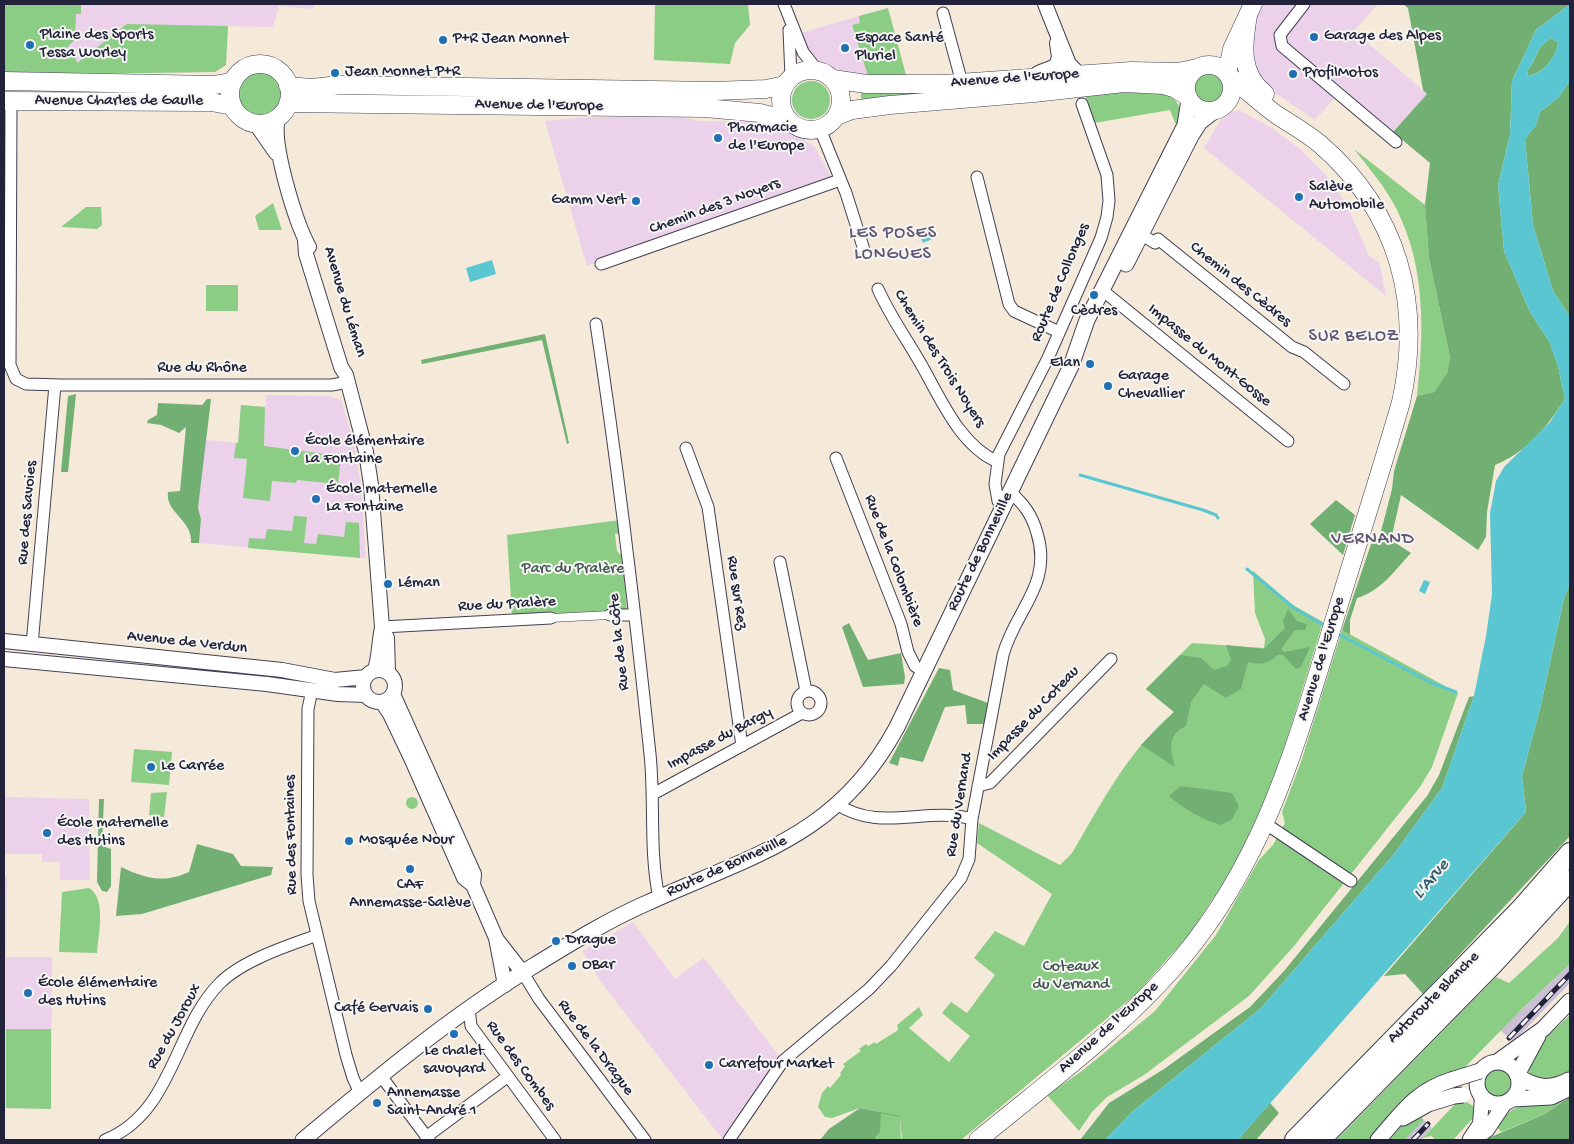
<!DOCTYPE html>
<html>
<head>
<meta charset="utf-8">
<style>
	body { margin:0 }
	#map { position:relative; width:1574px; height:1144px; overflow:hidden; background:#f5e9d9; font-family:"Gochi Hand",sans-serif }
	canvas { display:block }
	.frame { position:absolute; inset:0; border:5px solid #22223b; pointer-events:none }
</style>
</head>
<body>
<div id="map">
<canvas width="1574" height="1144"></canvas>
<div class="frame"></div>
</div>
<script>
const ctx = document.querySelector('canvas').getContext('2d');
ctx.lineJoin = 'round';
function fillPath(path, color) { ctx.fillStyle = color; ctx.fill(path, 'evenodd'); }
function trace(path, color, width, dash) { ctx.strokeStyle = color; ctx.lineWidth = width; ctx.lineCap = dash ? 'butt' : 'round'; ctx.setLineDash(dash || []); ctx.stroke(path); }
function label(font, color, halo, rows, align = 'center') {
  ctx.font = font + ' "Gochi Hand",sans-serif'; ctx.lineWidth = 4; ctx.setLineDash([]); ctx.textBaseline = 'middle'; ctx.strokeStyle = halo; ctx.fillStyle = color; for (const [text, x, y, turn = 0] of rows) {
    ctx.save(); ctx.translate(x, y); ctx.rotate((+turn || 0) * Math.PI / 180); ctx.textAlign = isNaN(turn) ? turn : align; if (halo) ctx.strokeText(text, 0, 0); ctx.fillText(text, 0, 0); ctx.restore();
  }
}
const built = new Path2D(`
	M53,4H315L313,9L279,6L273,27L228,26L226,65L215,72L84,74L77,73L52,30Z
	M1257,4H1378L1354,31L1427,94L1393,132L1336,96L1315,120L1257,81L1248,46Z
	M859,16L860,23L852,26L868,76L845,78L834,68L816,59L808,50L801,33Z
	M1239,110L1272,128L1300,149L1325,174L1346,203L1369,256L1379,262L1386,296L1204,148L1218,124L1227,113Z
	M585,117H681L700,121L776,122L815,147L832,179L587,266L545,121Z
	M267,395L330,396L341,400L354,444L361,487L366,558L199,543L201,519L198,508L206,440L238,443L241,405L265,407Z
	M4,797L89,799L90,880H60V862H42V854H4Z
	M4,877H7L6,957H52L51,1109L4,1108Z
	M633,922L675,979L704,958L782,1060L723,1140L601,982L582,951Z`);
const industrial = new Path2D(`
	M1570,964V983L1513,1042L1500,1030Z
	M1424,1120L1432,1128L1421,1140H1405Z`);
const green = new Path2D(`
	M4,4H89L81,5V14H76L75,39L67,48L71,52L74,51L77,63L127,24L228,26L226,65L215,72L4,75Z
	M655,4H748L750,25L735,43L730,64L654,60Z
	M888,8L906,75L868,76L852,25L860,23L859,16Z
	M1192 88a17 17 0 1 1 34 0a17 17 0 1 1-34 0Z
	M238 94a22 22 0 1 1 44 0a22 22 0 1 1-44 0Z
	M792 100a19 19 0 1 1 38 0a19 19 0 1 1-38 0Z
	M1030,83L861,102V92L949,90Z
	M1160,90C1175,98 1188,108 1176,125L1170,110L1094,123L1083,91Z
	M1354,149L1425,205L1429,258L1450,357L1447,373L1434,392L1417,396C1424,332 1426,267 1396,208C1385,187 1369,168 1354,149Z
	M273,203L282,230H259L255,216Z
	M86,207H101L102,225L97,229L61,227Z
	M206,285H238V311H206Z
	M241,405L265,407L264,446L341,456L338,484L297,480L296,483L272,481L270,501L243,498L247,459L234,458L236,443H238Z
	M294,516L307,517L304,543L316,544L318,534L344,537L346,522L359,523L360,558L248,548L249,538L265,539L267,529L292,531Z
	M620,520L622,533L615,534L617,551L622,556L627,611L512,617L507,535Z
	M1253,571L1293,605L1323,622L1281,759L1262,808L1237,862L1189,935L1136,994L961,1140H902L900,1116L901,1140H874L880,1132V1112L860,1108L832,1118L825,1117L818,1107L822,1093L828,1086L830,1088L841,1075L840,1073L845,1066L843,1064L861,1051L859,1049L866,1044L868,1046L875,1042L876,1044L898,1030L897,1025L919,1007L923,1015L909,1028L949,1062L970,1036L942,1013L951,1002L967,1013L995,975L974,958L995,931L1024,946L1052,894L977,843L979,823L1060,865L1072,853C1103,801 1127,752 1174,712L1146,689L1192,643L1264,648L1265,639L1255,613Z
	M1342,630L1458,693L1432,767L1420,787L1294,946L1249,996L1144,1075L1107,1097L1092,1112L1079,1131L1047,1095L1082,1071L1155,1011L1216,935L1259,860L1273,845L1285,823L1282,812L1301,762Z
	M134,749L172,752L169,785L131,782Z
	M167,792L164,817L149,815L151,793Z
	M406 803a6 6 0 1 1 12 0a6 6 0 1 1-12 0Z
	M89,888C107,899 98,935 97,953L59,952L62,892Z
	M1570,921V964L1522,1009L1463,1069L1431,1080L1403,1099L1424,1120L1405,1140H1336L1496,977L1509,983L1558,938Z
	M1570,1015V1071C1555,1083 1547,1082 1530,1076C1524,1053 1555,1030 1570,1015Z
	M6,1029H51V1109L6,1108Z
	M1484 1083a14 14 0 1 1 28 0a14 14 0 1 1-28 0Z
	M1566,1100L1545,1114L1501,1132L1497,1127C1517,1094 1534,1110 1566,1100Z
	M1467,1102L1473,1106L1475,1116L1453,1140H1436L1431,1136L1423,1138L1456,1103Z`);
const forest = new Path2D(`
	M1403,4H1570L1536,30L1512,81L1510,135L1498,185L1504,251L1530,312L1549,341L1558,366L1565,399C1547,427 1527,452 1495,465L1487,512L1486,537L1478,550L1401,495L1391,540L1411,553C1395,570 1380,592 1357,598L1350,620V635L1342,630L1371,544L1379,539L1392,489L1394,471L1417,396L1434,392L1447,373L1450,357L1429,258L1425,205L1430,163L1393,132L1427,94L1423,90L1408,8Z
	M1551,38L1558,43C1556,58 1543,73 1528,76L1527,71C1539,57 1534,49 1551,38Z
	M1570,81V317L1553,291L1533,225L1525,139L1536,125L1540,112L1558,98Z
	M545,334L569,443L567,444L542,340L422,364L421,360Z
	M76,394L68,472H61L68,396Z
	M207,399H211L198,508L201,519L199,543H191C193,520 165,513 168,492L180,491L186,427L179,433L161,425L147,423L148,420L157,415L158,403L202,405Z
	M1336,500L1355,515L1343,555L1310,524Z
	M1570,584V836L1423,994L1405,974L1384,976L1526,812L1522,776L1540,709L1564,598Z
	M1288,609L1297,621L1307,624L1305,630H1295L1281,649L1284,652L1310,647L1301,667L1296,669L1283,655H1278C1267,664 1262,665 1248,662L1241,689L1226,698L1204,684L1191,702L1186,726C1167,735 1170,749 1175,767L1141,745L1174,712L1146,689L1180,655L1201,658L1214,670L1227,666L1231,660L1226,645L1264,649L1285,628L1283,621Z
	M849,623L868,660L901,653L905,677L904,684L863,687L842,627Z
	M939,668L950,670L953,690L988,703L984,724H967L965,705L945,707L923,762L900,757L898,766L889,763Z
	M1474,696L1442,788L1394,854L1261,1008L1133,1111L1105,1140H1080L1109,1103L1164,1069L1250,1007L1284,971L1427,796L1439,775L1469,697Z
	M1181,786L1232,793L1239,806L1232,819L1221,825C1202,820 1184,809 1169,796Z
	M99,799H104L102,846L111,849V886L107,892L102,891L97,882Z
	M197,844L233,854L241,866L273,867L271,875L142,914L116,916L121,867C145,878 163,884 189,872Z
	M1570,1097V1140L1486,1139L1545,1114Z
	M1270,1103L1279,1113L1256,1140H1238Z
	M860,1108L900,1116L902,1140L900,1117L881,1113L880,1132L874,1140H820L829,1129Z`);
const water = new Path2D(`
	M1570,4V81L1558,98L1540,112L1536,125L1525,139L1533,225L1553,291L1570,317V584L1564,598L1540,709L1522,776L1526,812L1238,1140H1105L1133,1111L1261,1008L1394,854L1442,788L1474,696L1486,636L1492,594L1490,513L1496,481L1504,467L1550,422L1565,399L1558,366L1549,341L1530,312L1504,251L1498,185L1510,135L1512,81L1536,30ZM1551,38L1558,43C1556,57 1543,74 1528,76L1527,71C1539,57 1534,49 1551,38Z
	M934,230L937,237L923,243L920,236Z
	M492,260L496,274L470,282L466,268Z
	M1424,580L1430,582L1425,594L1419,591Z`);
const stream = new Path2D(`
	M1080,475L1203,510L1216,515L1218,518
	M1247,569L1294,608L1322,624
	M1340,635L1434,684L1456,692`);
const pedestrian = new Path2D(`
	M551,618L610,615`);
const minor = new Path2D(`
	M784,4L803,52L817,70
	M1304,4L1280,35L1282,46L1396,142
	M943,13L962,83
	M789,30L791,77
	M11,101L10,365L16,379L26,384L61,385H332L348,382
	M820,129L846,193L865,253
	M977,177L1009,304L1014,311L1059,332
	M1134,230L1155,243L1158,239L1292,347L1304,352L1344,384
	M601,264L840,180
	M878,289C889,314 904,335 918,359C939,394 958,445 998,462
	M1102,290L1288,441
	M596,324C618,467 635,610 650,754C655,802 649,851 659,898
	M686,448L708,507L742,746
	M836,458L901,624L908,652L915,666L924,672
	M1003,508L998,501L995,484L999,454L1048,358L1101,238L1107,217L1109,201L1107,175L1082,104
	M780,562L806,691
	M610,615H634
	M382,627L551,618
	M32,645L55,385
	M312,690L308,709L307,875L309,901L346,1055L353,1078L360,1093
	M797 703a12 12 0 1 1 24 0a12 12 0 1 1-24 0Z
	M978,786L990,783L1111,659
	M653,794L802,713
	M837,804C879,833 927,806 972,819
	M1266,824L1351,881
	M523,973L539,999L645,1140
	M469,1008L471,1026L555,1140
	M381,1076L429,1140
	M426,1137L507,1077
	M105,1140C173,1113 174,1029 220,983C242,961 286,946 315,936
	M729,1140L783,1061L869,989L891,966L961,878L969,859L972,819L1003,655C1015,610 1053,585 1037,533C1032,515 1024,504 1010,492`);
const tertiary = new Path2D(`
	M1045,4L1069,64L1080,75
	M1038,73L1056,66L1059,57L1057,43
	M278,118C271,144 296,223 309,247
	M255,123L276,153
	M305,240L306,254L341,367L346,375L366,452L371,485L382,627L387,638L388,672
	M4,641L282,670L335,680L366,677
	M4,659L267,684L338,694L366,695
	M363 686a16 16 0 1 1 32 0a16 16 0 1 1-32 0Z
	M374,671C379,663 379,639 382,628
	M393,694L474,874L473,885
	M382,702L390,714L411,758L464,878L473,885L496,938L505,985
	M498,941L523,973
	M1470,1139L1480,1124L1482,1097
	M1474,1140L1487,1130L1505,1103`);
const secondary = new Path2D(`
	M1126,264L1191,136L1200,122L1214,111
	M1477 1083a21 21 0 1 1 42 0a21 21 0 1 1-42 0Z
	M1497,1062L1543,1029L1570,1001
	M1517,1075L1538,1036
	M1518,1076C1535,1088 1550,1090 1569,1080
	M1512,1099L1551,1097L1570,1088
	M1403,1118L1428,1104L1454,1096
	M303,1140C377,1078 451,1016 535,965C571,943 608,920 647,903C752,855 838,837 897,727L1053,403L1071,366L1087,320L1185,125L1189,100
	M1378,1140C1402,1113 1414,1092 1451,1080`);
const primary = new Path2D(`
	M1248,15C1243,45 1239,73 1265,94
	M230 94a30 30 0 1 1 60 0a30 30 0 1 1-60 0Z
	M1186 88a23 23 0 1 1 46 0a23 23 0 1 1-46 0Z
	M781 100a30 30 0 1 1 60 0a30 30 0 1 1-60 0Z
	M1227,74L1232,49L1253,4
	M833,79L866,84H944L1132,71L1178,72L1197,68
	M4,81L214,85L233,82
	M288,86L311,88L340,85L715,91L766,89L785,85
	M4,101L211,102L233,106
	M288,103L705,108L760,113L788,120
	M837,116L852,110L890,105L1034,93L1124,83L1163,85L1174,88L1187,96
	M978,1140C1047,1083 1123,1028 1181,959C1266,858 1296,744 1334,621C1356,548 1380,475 1401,402C1423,303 1398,212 1321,145C1307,133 1292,125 1277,115C1260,103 1246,89 1230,77`);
const motorway = new Path2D(`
	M1295,1140L1521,909L1570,853
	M1320,1140L1492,965L1570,880`);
const rail = new Path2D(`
	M1509,1038L1570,974
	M1413,1140L1428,1124`);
const secondaryBridge = new Path2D(`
	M1451,1080L1480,1071
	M1454,1096L1463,1095`);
const markers = [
	[1314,37,5,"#1f6fb2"],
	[443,40,5,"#1f6fb2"],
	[30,45,5,"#1f6fb2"],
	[845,48,5,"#1f6fb2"],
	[335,73,5,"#1f6fb2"],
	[1293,74,5,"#1f6fb2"],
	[718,138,5,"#1f6fb2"],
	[1299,197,5,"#1f6fb2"],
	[636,201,5,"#1f6fb2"],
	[1094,295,5,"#1f6fb2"],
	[1090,364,5,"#1f6fb2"],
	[1108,386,5,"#1f6fb2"],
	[295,451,5,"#1f6fb2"],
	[316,499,5,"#1f6fb2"],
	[388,584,5,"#1f6fb2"],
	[151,767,5,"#1f6fb2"],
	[47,833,5,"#1f6fb2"],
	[349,841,5,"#1f6fb2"],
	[410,869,5,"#1f6fb2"],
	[556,941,5,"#1f6fb2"],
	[572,966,5,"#1f6fb2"],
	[28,993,5,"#1f6fb2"],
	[428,1009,5,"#1f6fb2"],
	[454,1034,5,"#1f6fb2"],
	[709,1065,5,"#1f6fb2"],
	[377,1103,5,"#1f6fb2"]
];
const poiNames = [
	["Plaine des Sports",40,36],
	["Tessa Worley",40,54],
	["Garage des Alpes",1324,37],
	["Espace Santé",855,39],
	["Pluriel",855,57],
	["P+R Jean Monnet",453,40],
	["Jean Monnet P+R",345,73],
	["ProfilMotos",1303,74],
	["Pharmacie",728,129],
	["de l'Europe",728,147],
	["Salève",1309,188],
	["Automobile",1309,206],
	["Gamm Vert",626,201,"right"],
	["Cèdres",1094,312,"center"],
	["Elan",1080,364,"right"],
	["Garage",1118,377],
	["Chevallier",1118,395],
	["École élémentaire",305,442],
	["La Fontaine",305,460],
	["École maternelle",326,490],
	["La Fontaine",326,508],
	["Léman",398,584],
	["Le Carrée",161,767],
	["École maternelle",57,824],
	["des Hutins",57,842],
	["Mosquée Nour",359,841],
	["CAF",410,886,"center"],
	["Annemasse-Salève",410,904,"center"],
	["Drague",566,941],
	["OBar",582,966],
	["École élémentaire",38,984],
	["des Hutins",38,1002],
	["Café Gervais",418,1009,"right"],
	["Le chalet",454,1052,"center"],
	["savoyard",454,1070,"center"],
	["Carrefour Market",719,1065],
	["Annemasse",387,1094],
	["Saint-André 1",387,1112]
];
const streetNames = [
	["Avenue de l'Europe",1015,79,-4],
	["Avenue Charles de Gaulle",119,102],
	["Avenue de l'Europe",539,106,1],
	["Chemin des 3 Noyers",715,207,-20],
	["Route de Collonges",1061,283,-67],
	["Chemin des Cèdres",1240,285,39],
	["Avenue du Léman",344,302,73],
	["Impasse du Mont-Gosse",1209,356,39],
	["Chemin des Trois Noyers",939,359,58],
	["Rue du Rhône",202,369],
	["Rue des Savoies",28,513,-85],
	["Route de Bonneville",981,552,-64],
	["Rue de la Colombière",893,561,69],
	["Rue sur Rez",736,593,82],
	["Rue du Pralère",507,605,-3],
	["Rue de la Côte",620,642,-96],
	["Avenue de Verdun",187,643,6],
	["Avenue de l'Europe",1322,659,-73],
	["Impasse du Coteau",1034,714,-46],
	["Impasse du Bargy",720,739,-28],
	["Rue du Vernand",960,805,-81],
	["Rue des Fontaines",292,835,-91],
	["Route de Bonneville",727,867,-24],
	["Autoroute Blanche",1434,998,-45],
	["Rue du Joroux",175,1027,-61],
	["Avenue de l'Europe",1109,1028,-42],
	["Rue de la Drague",595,1048,53],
	["Rue des Combes",520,1066,54]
];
const parkNames = [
	["Parc du Pralère",573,570],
	["Coteaux",1071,968],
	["du Vernand",1071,986]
];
const neighbourhoodNames = [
	["LES POSES",893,234],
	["LONGUES",893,255],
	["SUR BELOZ",1354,337],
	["VERNAND",1373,540]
];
const waterNames = [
	["L'Arve",1432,880,-50]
];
fillPath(built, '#ecd1ea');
fillPath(industrial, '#cbbfd5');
fillPath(green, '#8ccd85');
fillPath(forest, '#71b072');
fillPath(water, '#5ac6d1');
trace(stream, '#5ac6d1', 3);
trace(pedestrian, '#424053', 9);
trace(minor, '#424053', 13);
trace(tertiary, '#424053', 16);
trace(secondary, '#424053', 17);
trace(primary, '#424053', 19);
trace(motorway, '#424053', 22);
trace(pedestrian, '#fff', 8);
trace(minor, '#fff', 11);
trace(tertiary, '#fff', 14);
trace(secondary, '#fff', 15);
trace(primary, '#fff', 18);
trace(motorway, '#fff', 20);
trace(rail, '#22223b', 5);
trace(rail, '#f6f6f2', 3, [9]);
trace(secondaryBridge, '#424053', 17, []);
trace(secondaryBridge, '#fff', 15);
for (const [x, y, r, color] of markers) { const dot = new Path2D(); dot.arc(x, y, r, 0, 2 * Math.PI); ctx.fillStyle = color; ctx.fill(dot); trace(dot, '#f6f6f2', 2); }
label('16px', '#22223b', '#f6f6f2', poiNames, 'left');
label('16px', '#22223b', '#f6f6f2', streetNames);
label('16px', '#425551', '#f6f6f2', parkNames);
ctx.letterSpacing = '1px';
label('18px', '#605572', '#f6f6f2', neighbourhoodNames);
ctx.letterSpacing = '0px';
label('italic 18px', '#365b70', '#f6f6f2', waterNames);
</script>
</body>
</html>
